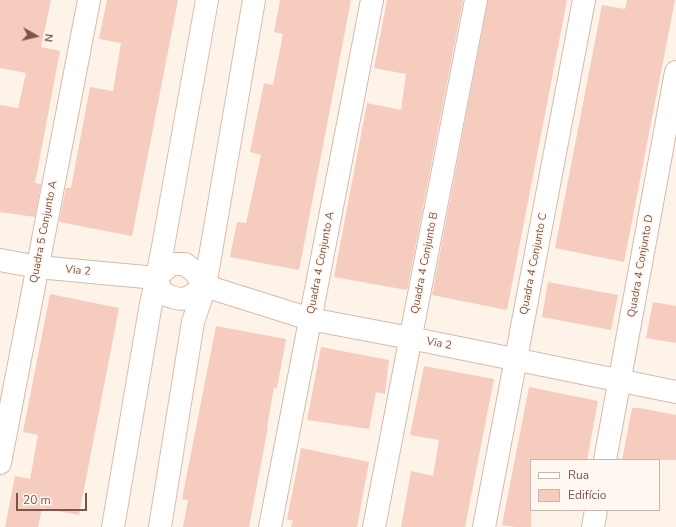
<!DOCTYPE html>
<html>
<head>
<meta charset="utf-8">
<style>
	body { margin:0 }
	#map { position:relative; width:676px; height:527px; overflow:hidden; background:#fef3e9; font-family:"Nunito Sans",sans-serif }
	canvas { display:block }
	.legend { position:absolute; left:530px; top:459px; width:130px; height:52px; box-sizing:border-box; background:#fff8f1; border:1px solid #cbb6ae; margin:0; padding:5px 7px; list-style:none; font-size:12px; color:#7c5449 }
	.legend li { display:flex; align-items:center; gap:8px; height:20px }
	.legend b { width:20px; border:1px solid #cbb6ae }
	.north { position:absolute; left:16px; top:16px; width:40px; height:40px; -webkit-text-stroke:3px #fff8f1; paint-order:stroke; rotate:98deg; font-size:11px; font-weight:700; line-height:16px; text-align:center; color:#7c5449 }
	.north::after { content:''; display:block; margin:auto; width:14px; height:18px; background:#7c5449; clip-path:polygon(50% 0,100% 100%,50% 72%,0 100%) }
	.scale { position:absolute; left:16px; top:493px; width:71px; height:18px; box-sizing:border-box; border:2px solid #7c5449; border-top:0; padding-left:5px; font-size:12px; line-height:14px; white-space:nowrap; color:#7c5449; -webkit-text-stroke:3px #fff8f1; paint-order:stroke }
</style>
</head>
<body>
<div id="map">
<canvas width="676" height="527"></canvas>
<ul class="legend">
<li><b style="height:5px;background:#fff"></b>Rua</li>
<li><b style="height:11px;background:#f6ccbe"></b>Edifício</li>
</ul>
<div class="north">N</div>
<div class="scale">20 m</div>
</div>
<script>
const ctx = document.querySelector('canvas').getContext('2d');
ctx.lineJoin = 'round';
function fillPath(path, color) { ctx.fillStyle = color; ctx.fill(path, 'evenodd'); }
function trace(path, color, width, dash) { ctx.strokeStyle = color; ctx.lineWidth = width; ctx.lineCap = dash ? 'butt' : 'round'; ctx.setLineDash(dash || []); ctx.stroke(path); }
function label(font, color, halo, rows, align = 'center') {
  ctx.font = font + ' "Nunito Sans",sans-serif'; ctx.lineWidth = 3.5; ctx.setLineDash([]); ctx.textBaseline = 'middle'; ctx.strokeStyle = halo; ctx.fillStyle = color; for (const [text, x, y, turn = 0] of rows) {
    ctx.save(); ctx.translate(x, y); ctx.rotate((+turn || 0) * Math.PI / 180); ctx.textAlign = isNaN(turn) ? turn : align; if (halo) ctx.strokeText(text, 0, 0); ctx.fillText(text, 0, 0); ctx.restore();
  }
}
const building = new Path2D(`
	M0,0H51L41,47L60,51L35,183L41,184L35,217L0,212V105L18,108L26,73L0,68Z
	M107,0H178L132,236L59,222L66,188H71L90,87L113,91L121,43L99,39Z
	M280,0H351L299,270L230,257L237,222L246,223L261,155L250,152L264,83L273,85L283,34L274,32Z
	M387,0H463L407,290L334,277L367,103L401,110L406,74L374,68Z
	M488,0H567L507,310L432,295Z
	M627,0H675L624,262L555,248L602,5L625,9Z
	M548,282L618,295L611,330L542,317Z
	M50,294L119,308L79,515L42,508L38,527H5L15,476L30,479L38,435L23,432Z
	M653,302L676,306V343L646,338Z
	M216,326L286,339L277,388L274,387L267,427H268L249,527H183L188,500L182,499Z
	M321,347L389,360L385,394L376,392L369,429L307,420Z
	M424,366L494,379L465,527H401L411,471L433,476L439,440L410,435Z
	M529,387L598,401L587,460H531V527H515L502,525Z
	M632,408H640L676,415V460H622Z
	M301,448L369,462L357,527H291L293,521L287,519Z`);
const street = new Path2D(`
	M0,260L38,267L156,278
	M156,278L171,264H185L195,272L205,286
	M156,278L162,293C183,303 187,300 205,286
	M205,286L310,319L410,338L676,392
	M605,460L676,72
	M0,463L89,0
	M270,527L372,0
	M374,527L476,0
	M484,527L584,0
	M593,527L596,510`);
const secondary = new Path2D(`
	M113,527L150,309L162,252L207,0
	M160,527L193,322L205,286L254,0`);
const streetNames = [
	["Quadra 5 Conjunto A",44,232,-79],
	["Quadra 4 Conjunto A",321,263,-79],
	["Quadra 4 Conjunto B",425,263,-79],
	["Quadra 4 Conjunto C",534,264,-79],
	["Quadra 4 Conjunto D",641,266,-80],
	["Via 2",78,271,5],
	["Via 2",439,344,11]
];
fillPath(building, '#f6ccbe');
trace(street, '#d4bbb0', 24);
trace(secondary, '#dabcaf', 24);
trace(street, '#fff', 22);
trace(secondary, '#fff', 22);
label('11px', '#7c5449', '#fff8f1', streetNames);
</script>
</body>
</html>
